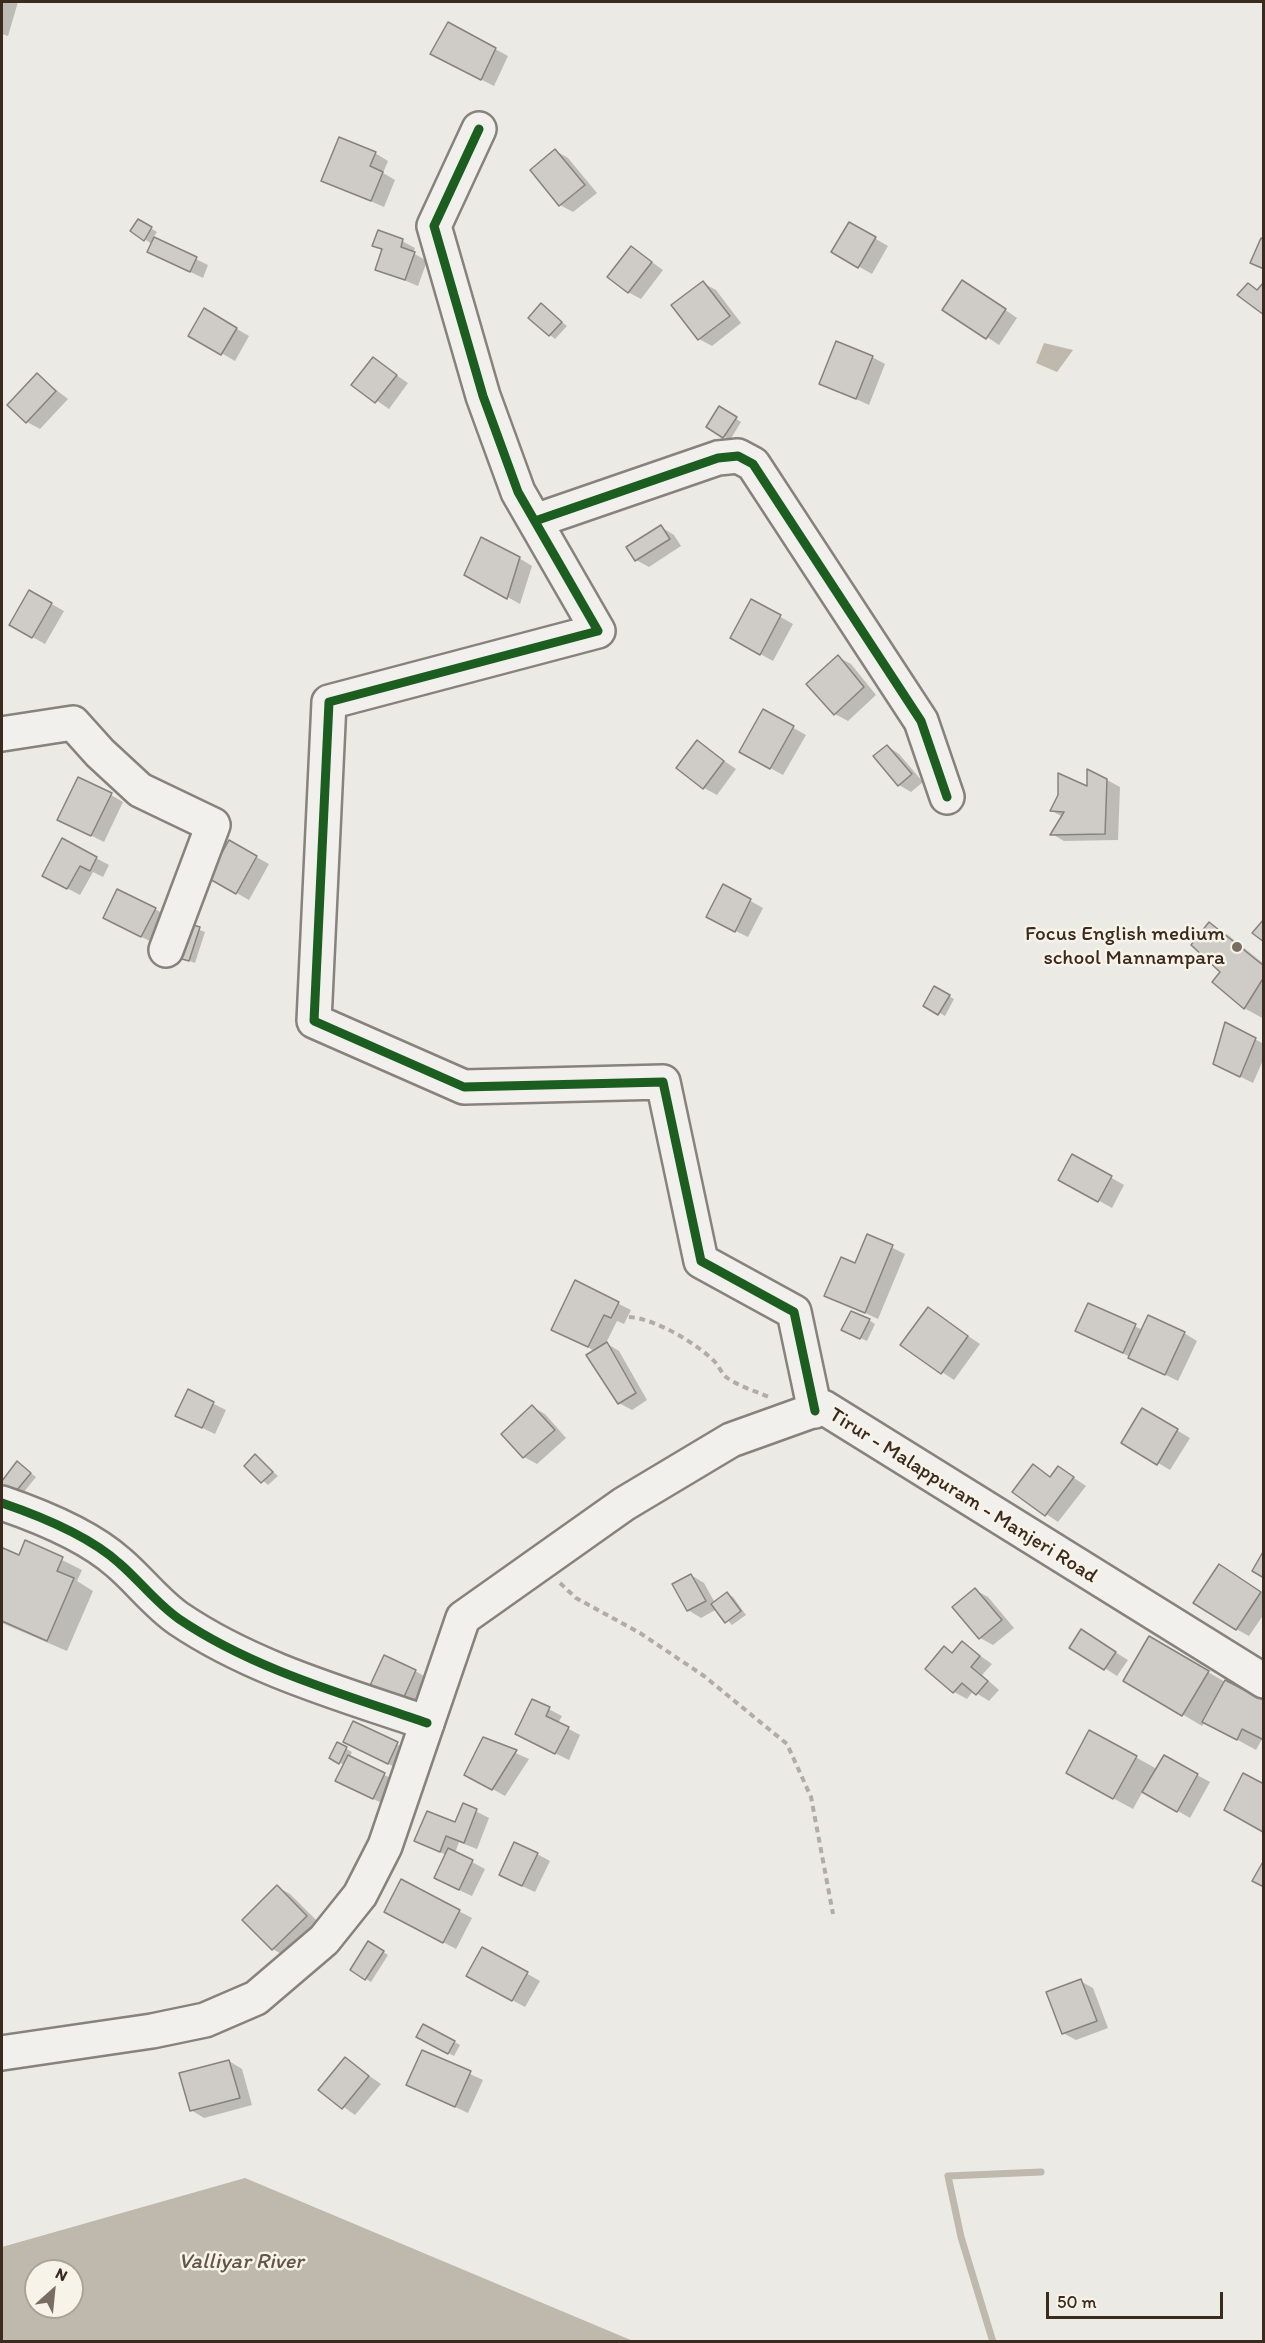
<!DOCTYPE html>
<html>
<head>
<meta charset="utf-8">
<style>
	body { margin:0 }
	#map { position:relative; width:1265px; height:2343px; overflow:hidden; background:#eceae4; font-family:Itim,sans-serif }
	canvas { display:block }
	.frame { position:absolute; inset:0; border:3px solid #3b2a1e; pointer-events:none }
	.north { position:absolute; left:24px; top:2259px; width:60px; height:60px; box-sizing:border-box; background:#f7f3e8; border:2px solid #aca397; border-radius:50%; rotate:27deg; font-size:16px; font-weight:700; line-height:24px; text-align:center; color:#3b2a1e }
	.north::after { content:''; display:block; margin:auto; width:21px; height:27px; background:#796d63; clip-path:polygon(50% 0,100% 100%,50% 72%,0 100%) }
	.scale { position:absolute; left:1046px; top:2292px; width:177px; height:27px; box-sizing:border-box; border:3px solid #3b2a1e; border-top:0; padding-left:8px; font-size:18px; line-height:21px; white-space:nowrap; color:#3b2a1e; -webkit-text-stroke:4px #f7f3e8; paint-order:stroke }
</style>
</head>
<body>
<div id="map">
<canvas width="1265" height="2343"></canvas>
<div class="frame"></div>
<div class="north">N</div>
<div class="scale">50 m</div>
</div>
<script>
const ctx = document.querySelector('canvas').getContext('2d');
ctx.lineJoin = 'round';
function fillPath(path, color) { ctx.fillStyle = color; ctx.fill(path, 'evenodd'); }
function trace(path, color, width, dash) { ctx.strokeStyle = color; ctx.lineWidth = width; ctx.lineCap = dash ? 'butt' : 'round'; ctx.setLineDash(dash || []); ctx.stroke(path); }
function label(font, color, halo, rows, align = 'center') {
  ctx.font = font + ' Itim,sans-serif'; ctx.lineWidth = 5; ctx.setLineDash([]); ctx.textBaseline = 'middle'; ctx.strokeStyle = halo; ctx.fillStyle = color; for (const [text, x, y, turn = 0] of rows) {
    ctx.save(); ctx.translate(x, y); ctx.rotate((+turn || 0) * Math.PI / 180); ctx.textAlign = isNaN(turn) ? turn : align; if (halo) ctx.strokeText(text, 0, 0); ctx.fillText(text, 0, 0); ctx.restore();
  }
}
const water = new Path2D(`
	M1044,343L1073,350L1057,372L1036,363Z
	M245,2178L633,2341H2V2247ZM36,2271H72V2307H36Z`);
const shadow = new Path2D(`
	M2,2H18L8,36L2,34Z
	M449,24L508,56L494,86L445,61Z
	M556,151L568,158L597,193L573,212L560,205Z
	M375,153L388,161L383,173L395,180L384,207L323,180Z
	M139,221L157,232L153,238L208,265L203,278L149,252L152,244L132,231Z
	M850,224L888,246L872,274L833,252Z
	M402,241L415,248L413,253L427,261L418,286L377,269L383,251L374,245Z
	M632,248L663,270L641,299L628,292Z
	M703,283L716,290L741,323L712,346L699,339Z
	M975,289L1017,318L999,345L987,337Z
	M541,305L567,326L555,339L550,335Z
	M204,310L249,336L235,361L190,335Z
	M872,357L885,364L869,405L821,383Z
	M373,359L408,383L389,409L354,385Z
	M37,375L68,399L40,429L27,422Z
	M720,408L741,422L730,440L708,427Z
	M661,527L674,535L681,546L649,567L636,560Z
	M519,558L532,566L520,604L466,574Z
	M30,592L64,611L45,644L11,625Z
	M752,601L793,624L773,661L744,645Z
	M838,657L851,664L876,695L848,721L835,714Z
	M763,711L806,735L783,775L741,752Z
	M697,742L736,769L717,795L704,788Z
	M887,746L899,754L923,782L911,792L899,785Z
	M1107,780L1120,787L1118,840L1064,841L1052,834L1063,817L1052,811Z
	M111,795L123,802L104,842L72,826Z
	M229,842L269,864L249,900L210,878Z
	M96,858L109,865L103,877L93,872L80,895L44,876Z
	M724,886L763,908L748,937L721,924Z
	M155,909L167,916L154,943L117,925Z
	M1209,924L1228,935L1264,964V1019L1244,1008L1222,972Z
	M187,925L205,932L195,963L177,956Z
	M935,988L954,999L945,1016L925,1005Z
	M1226,1024L1264,1044V1058L1253,1083L1227,1070Z
	M1073,1156L1124,1185L1112,1208L1060,1179Z
	M868,1236L905,1254L878,1319L826,1295L856,1265Z
	M575,1282L631,1310L624,1324L617,1321L606,1343L619,1351L647,1400L632,1410L619,1403L595,1351L565,1336Z
	M1089,1305L1143,1330L1184,1333L1197,1341L1178,1381L1090,1337Z
	M928,1309L980,1344L954,1380L942,1372Z
	M869,1320L875,1324L867,1341L849,1333Z
	M188,1391L226,1410L215,1434L177,1416Z
	M532,1407L545,1414L566,1438L537,1464L524,1457L503,1434Z
	M1143,1410L1190,1438L1170,1470L1123,1442Z
	M255,1456L278,1476L268,1485L246,1466Z
	M17,1463L36,1477L19,1498L2,1486Z
	M1033,1466L1051,1478L1059,1468L1086,1486L1058,1522L1014,1492Z
	M26,1542L82,1570L77,1581L93,1591L67,1651L2,1623V1554L4,1550L19,1557Z
	M1232,1573L1264,1594V1614L1249,1636L1236,1629Z
	M691,1575L704,1583L715,1603L727,1594L733,1597L746,1615L732,1625L717,1609L701,1618L688,1610Z
	M975,1590L988,1597L1014,1628L993,1645L980,1638Z
	M1150,1638L1225,1682L1262,1739L1256,1750L1205,1722L1202,1726L1125,1680Z
	M1094,1639L1128,1660L1117,1676L1072,1647Z
	M962,1643L992,1664L982,1675L999,1690L989,1701L973,1691L967,1699L954,1692L944,1648L954,1654Z
	M415,1671L428,1678L413,1712L381,1698Z
	M533,1701L562,1716L558,1723L580,1735L569,1760L530,1741Z
	M354,1723L410,1751L401,1770L357,1749Z
	M1090,1732L1157,1769L1164,1757L1210,1782L1190,1818L1143,1791L1133,1809L1087,1784Z
	M484,1739L529,1759L505,1796L466,1774Z
	M338,1744L352,1752L349,1758L397,1781L386,1805L350,1788L344,1765L331,1758Z
	M464,1805L489,1818L477,1849L459,1842L455,1853L485,1869L472,1896L448,1885L446,1855L416,1840L455,1824Z
	M537,1854L550,1861L535,1892L513,1882Z
	M401,1881L472,1918L456,1949L398,1918Z
	M277,1887L290,1894L319,1923L286,1957L273,1949L244,1920Z
	M369,1943L388,1955L371,1982L352,1970Z
	M483,1949L540,1981L525,2007L468,1976Z
	M1080,1981L1093,1988L1108,2028L1076,2040L1063,2033Z
	M424,2026L460,2045L454,2056L418,2036Z
	M422,2052L483,2080L468,2113L408,2085Z
	M345,2059L381,2084L355,2115L320,2090Z
	M229,2061L242,2069L252,2105L204,2118L191,2110Z`);
const stream = new Path2D(`
	M993,2342L961,2237L948,2176L1041,2172`);
const building = new Path2D(`
	M448,22L496,48L481,80L430,54Z
	M339,137L376,152L370,166L383,172L371,201L321,181Z
	M555,149L585,185L559,206L530,170Z
	M138,219L152,227L144,241L130,231Z
	M849,222L876,237L858,268L831,252Z
	M378,230L403,239L401,247L415,252L405,280L375,270L382,249L372,246Z
	M154,237L197,257L190,272L147,252Z
	M1261,238L1264,240V269L1250,263Z
	M631,246L652,262L628,293L607,277Z
	M962,280L1006,309L986,339L942,310Z
	M703,281L730,316L698,340L671,305Z
	M1264,282V315L1237,295L1248,283L1257,290Z
	M541,303L562,322L549,336L528,318Z
	M204,308L237,328L221,355L188,336Z
	M836,341L873,356L856,399L819,384Z
	M373,357L397,375L375,403L351,385Z
	M37,373L56,391L26,423L7,405Z
	M719,406L737,417L723,438L706,427Z
	M661,525L670,539L635,561L626,547Z
	M481,537L520,557L507,599L464,575Z
	M29,590L52,603L32,638L9,625Z
	M751,599L781,615L760,655L730,638Z
	M838,655L864,687L834,715L806,684Z
	M763,709L794,726L770,769L739,752Z
	M697,740L724,761L703,789L676,768Z
	M887,745L912,774L898,786L873,756Z
	M1087,769L1107,779L1105,834L1050,835L1064,812L1050,811L1058,795V773L1087,786Z
	M78,777L112,793L91,836L57,820Z
	M62,838L97,857L90,871L80,866L67,889L42,876Z
	M229,840L257,856L236,894L208,878Z
	M723,884L751,899L735,932L706,917Z
	M117,889L156,908L141,937L103,918Z
	M1264,919V942L1252,933Z
	M1209,922L1264,966V977L1244,1009L1212,982L1220,972L1191,945Z
	M186,923L200,927L189,961L175,957Z
	M934,986L950,995L938,1015L923,1006Z
	M1225,1022L1256,1038L1240,1077L1213,1064Z
	M1072,1154L1112,1176L1098,1202L1058,1180Z
	M867,1234L893,1245L865,1313L824,1296L841,1257L855,1263Z
	M575,1280L619,1302L611,1318L604,1315L588,1347L551,1330Z
	M1088,1303L1136,1324L1123,1353L1075,1331Z
	M928,1307L968,1336L941,1374L900,1345Z
	M851,1311L870,1319L860,1339L841,1330Z
	M1148,1315L1185,1332L1165,1375L1128,1358Z
	M607,1342L636,1393L618,1404L586,1355Z
	M188,1389L214,1402L202,1428L175,1416Z
	M532,1405L555,1430L523,1458L501,1434Z
	M1142,1408L1178,1429L1157,1465L1121,1443Z
	M255,1454L273,1472L261,1483L244,1466Z
	M17,1461L31,1473L12,1496L2,1488V1481Z
	M1033,1464L1050,1477L1058,1466L1074,1477L1045,1516L1012,1492Z
	M25,1540L63,1557L57,1571L74,1578L47,1641L2,1621V1550L3,1548L19,1555Z
	M1264,1550V1578L1252,1571Z
	M1219,1564L1261,1592L1236,1630L1193,1603Z
	M691,1574L706,1601L687,1611L672,1584Z
	M975,1588L1002,1620L979,1639L952,1607Z
	M727,1592L741,1611L725,1623L711,1604Z
	M1081,1629L1116,1652L1104,1670L1069,1648Z
	M1149,1636L1209,1671L1182,1716L1123,1681Z
	M962,1641L980,1656L971,1667L988,1681L976,1695L962,1683L953,1693L925,1669L944,1646L952,1653Z
	M384,1655L416,1670L400,1706L367,1692Z
	M1225,1680L1264,1700V1740L1242,1729L1237,1740L1202,1722Z
	M532,1699L550,1707L546,1716L569,1727L555,1754L515,1734Z
	M353,1721L398,1742L388,1764L343,1742Z
	M1089,1730L1137,1756L1113,1799L1066,1773Z
	M483,1737L517,1750L492,1790L464,1775Z
	M337,1742L347,1747L339,1764L329,1758Z
	M348,1755L385,1773L373,1799L335,1781Z
	M1164,1755L1198,1774L1177,1812L1142,1792Z
	M1243,1773L1264,1784L1263,1832L1224,1810Z
	M463,1803L477,1809L464,1843L446,1836L440,1852L414,1841L427,1811L455,1822Z
	M514,1842L538,1853L522,1886L499,1875Z
	M448,1848L473,1860L459,1890L434,1878Z
	M1264,1860V1887L1252,1881Z
	M401,1879L460,1910L443,1943L384,1912Z
	M277,1885L307,1916L272,1950L242,1920Z
	M368,1941L384,1951L365,1980L350,1970Z
	M482,1947L528,1972L512,2001L466,1976Z
	M1081,1979L1097,2021L1062,2034L1046,1992Z
	M423,2024L455,2041L448,2054L416,2037Z
	M422,2050L471,2071L455,2107L406,2085Z
	M345,2057L369,2076L342,2109L318,2090Z
	M229,2060L240,2098L190,2111L179,2073Z`);
const path = new Path2D(`
	M629,1317C654,1318 698,1344 715,1362C719,1367 722,1373 726,1377C738,1386 755,1391 769,1397
	M560,1583L576,1598L640,1633L704,1676L787,1744L811,1797L833,1914`);
const minor = new Path2D(`
	M479,129L434,226L483,396L518,492L598,631L329,702L314,1021L464,1087L663,1082L701,1261L794,1312L815,1411
	M535,521L718,458L738,456L753,464L921,721L947,797
	M2,734L73,723L100,753L140,790L213,825L166,950
	M2,1503C40,1516 88,1535 119,1563C139,1580 157,1604 179,1619C253,1669 343,1694 427,1723`);
const major = new Path2D(`
	M2,2053L152,2031L205,2020L256,1998L324,1940L360,1895L385,1846L463,1618L624,1504L731,1440L823,1407L1264,1681`);
const cycleway = new Path2D(`
	M479,129L434,226L483,396L518,492L598,631L329,702L314,1021L464,1087L663,1082L701,1261L794,1312L815,1411
	M535,521L718,458L738,456L753,464L921,721L947,797
	M2,1503C40,1516 88,1535 119,1563C139,1580 157,1604 179,1619C253,1669 343,1694 427,1723`);
const markers = [
	[1237,947,6,"#796d63"]
];
const poiNames = [
	["Focus English medium",1225,935],
	["school Mannampara",1225,959]
];
const streetNames = [
	["Tirur - Malappuram - Manjeri Road",963,1496,32]
];
const waterNames = [
	["Valliyar River",241,2262]
];
fillPath(water, '#beb8ad');
fillPath(shadow, '#0003');
trace(stream, '#beb8ad', 7);
fillPath(building, '#cfccc7');
trace(building, '#86827c', 1.5);
trace(minor, '#86827c', 38);
trace(major, '#86827c', 38);
trace(path, '#b0ada8', 4, [6, 4.5]);
trace(minor, '#f1f0ec', 33);
trace(major, '#f1f0ec', 33);
trace(cycleway, '#1b5e20', 9);
for (const [x, y, r, color] of markers) { const dot = new Path2D(); dot.arc(x, y, r, 0, 2 * Math.PI); ctx.fillStyle = color; ctx.fill(dot); trace(dot, '#f7f3e8', 2); }
label('21px', '#3b2a1e', '#f7f3e8', poiNames, 'right');
label('21px', '#3b2a1e', '#f7f3e8', streetNames);
label('italic 22px', '#625448', '#f7f3e8', waterNames);
</script>
</body>
</html>
